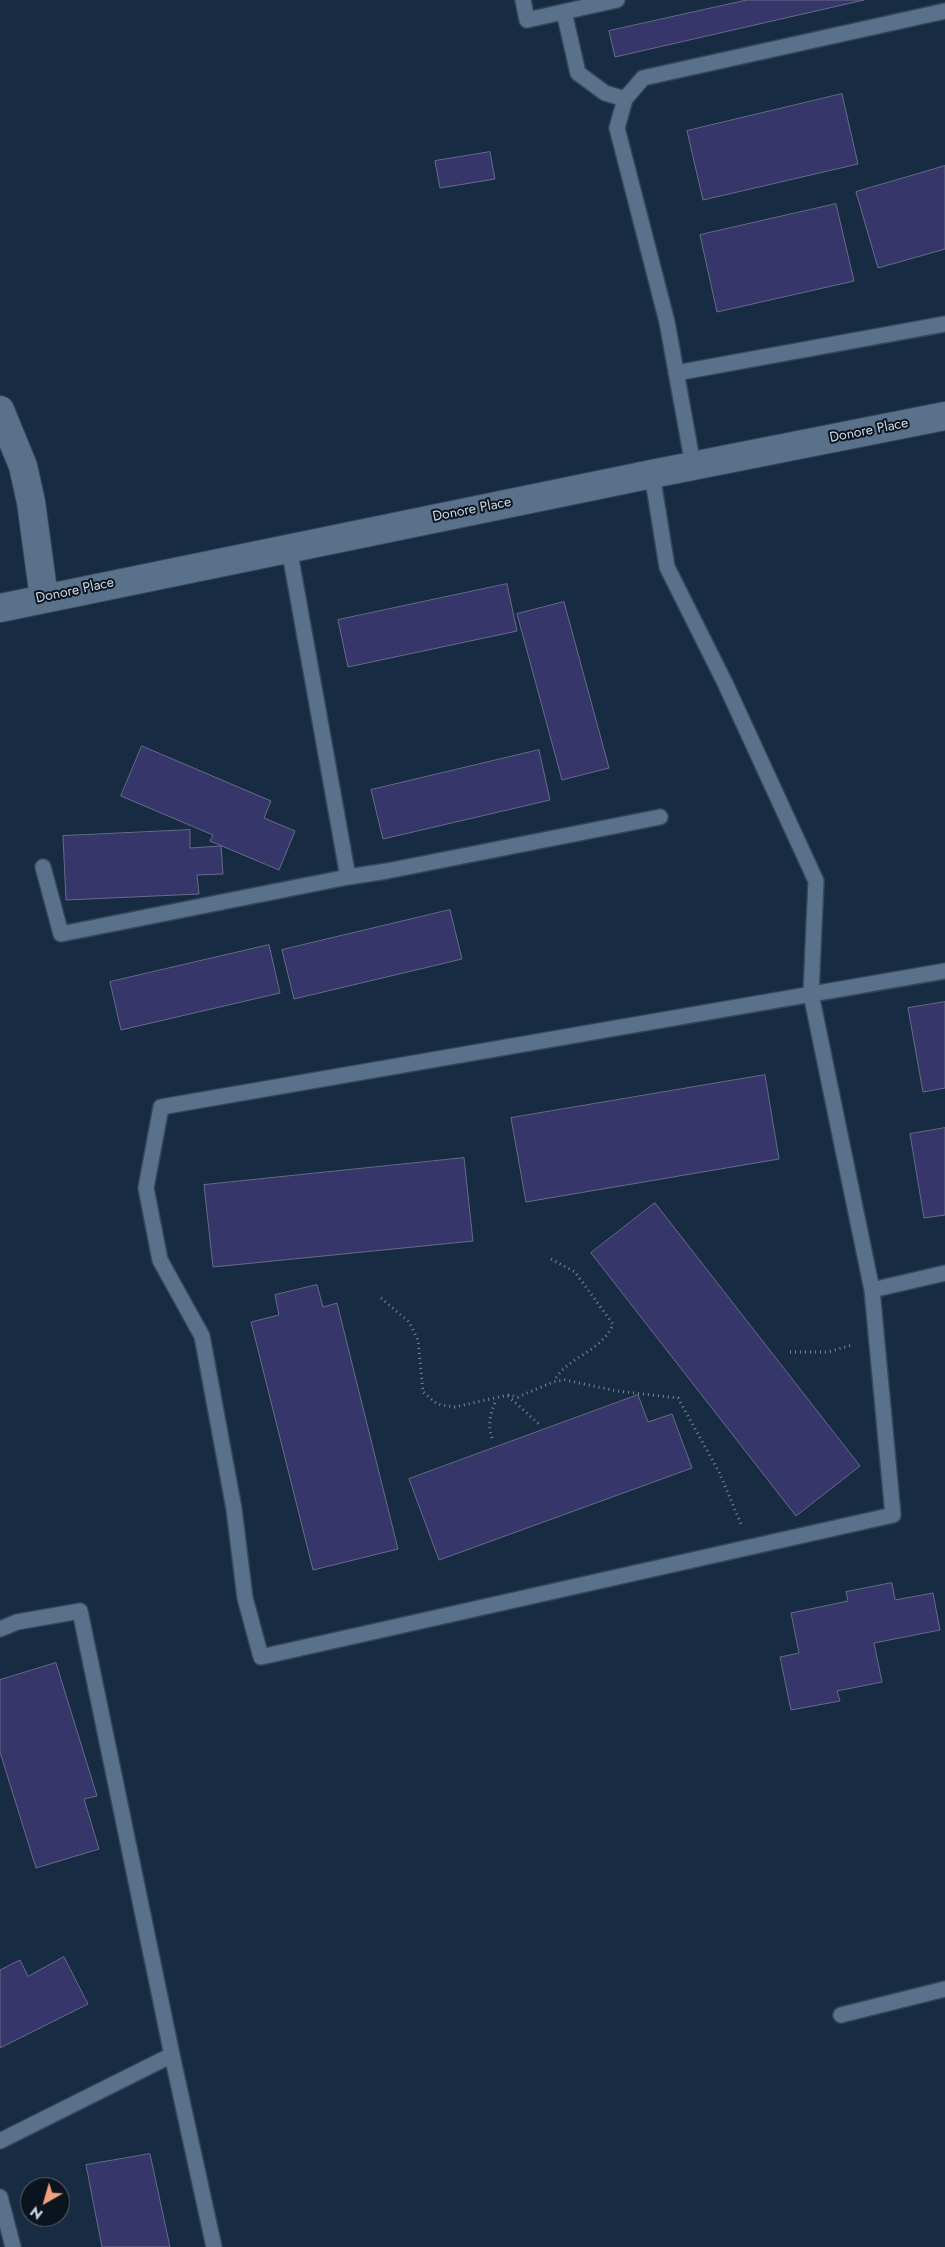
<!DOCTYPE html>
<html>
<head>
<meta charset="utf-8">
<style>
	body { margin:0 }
	#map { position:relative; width:945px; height:2247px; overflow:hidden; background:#172c42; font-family:Jost,sans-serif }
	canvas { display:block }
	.north { position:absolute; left:20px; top:2177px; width:50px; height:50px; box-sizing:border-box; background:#0b141e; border:1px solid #58626e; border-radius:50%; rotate:218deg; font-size:14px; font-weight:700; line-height:20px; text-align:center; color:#cbd8e7 }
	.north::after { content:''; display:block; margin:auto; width:18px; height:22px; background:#f2a17e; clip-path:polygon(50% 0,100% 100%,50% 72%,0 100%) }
</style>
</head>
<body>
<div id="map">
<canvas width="945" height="2247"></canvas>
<div class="north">N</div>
</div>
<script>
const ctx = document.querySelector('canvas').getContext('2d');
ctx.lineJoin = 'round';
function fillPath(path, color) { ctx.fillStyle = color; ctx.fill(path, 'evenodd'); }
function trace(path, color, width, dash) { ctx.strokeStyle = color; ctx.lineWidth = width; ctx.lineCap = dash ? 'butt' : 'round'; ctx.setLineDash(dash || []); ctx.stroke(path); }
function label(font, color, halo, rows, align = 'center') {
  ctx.font = font + ' Jost,sans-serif'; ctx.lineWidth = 4; ctx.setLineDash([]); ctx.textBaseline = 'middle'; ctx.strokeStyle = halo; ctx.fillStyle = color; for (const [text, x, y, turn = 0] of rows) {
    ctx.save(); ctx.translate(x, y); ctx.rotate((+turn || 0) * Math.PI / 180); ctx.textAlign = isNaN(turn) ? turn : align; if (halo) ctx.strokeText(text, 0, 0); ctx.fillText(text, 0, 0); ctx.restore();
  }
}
const building = new Path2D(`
	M747,0H864L615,57L609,31Z
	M842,94L858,164L703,200L687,131Z
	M490,152L495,179L440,188L435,161Z
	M945,166V249L878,268L856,192Z
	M836,204L854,281L717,312L700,235Z
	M507,584L517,631L348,667L338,620Z
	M564,602L609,768L562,780L517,614Z
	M142,746L271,801L264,818L295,831L279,870L210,841L213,835L121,796Z
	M539,750L550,800L383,839L371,790Z
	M190,830V848L221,846L223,874L197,875L199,894L66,900L63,836Z
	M450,910L462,959L294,999L282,950Z
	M269,945L280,993L121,1030L110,982Z
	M945,1002V1088L923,1092L908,1008Z
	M765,1075L779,1159L526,1202L511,1118Z
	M945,1128V1215L924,1218L910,1134Z
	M464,1158L473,1241L213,1267L204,1185Z
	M655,1203L860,1466L796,1516L591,1253Z
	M317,1285L323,1307L337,1303L398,1549L313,1570L251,1322L279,1315L275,1295Z
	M638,1395L648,1422L672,1414L692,1468L439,1560L409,1479Z
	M892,1583L895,1600L933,1593L940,1630L874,1643L882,1682L837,1691L840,1701L791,1710L780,1657L799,1653L791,1613L848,1601L846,1592Z
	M56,1663L97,1796L84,1799L99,1849L36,1868L0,1752V1680Z
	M64,1957L88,2004L0,2048V1970L20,1960L28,1976Z
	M150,2154L170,2247H102L86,2165Z`);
const path = new Path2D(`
	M551,1259L575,1272L613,1324C602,1352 568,1356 554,1381
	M381,1298L409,1322L418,1340L423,1392L437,1404L455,1407L508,1395L518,1397L553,1382L565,1380L617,1391L678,1398L719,1472L741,1524
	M790,1352H828L852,1345
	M508,1396L541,1426
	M492,1438C487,1423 491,1413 496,1400`);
const lane = new Path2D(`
	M523,0L527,20L617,0
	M564,12L578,73L605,93L625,99
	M676,373L945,324
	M693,465L667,322L617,128L625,99L643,78L945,11
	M652,474L667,567L725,683L816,881L811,994L872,1290
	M43,867L61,934L348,877L289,548
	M348,877L387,871L660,817
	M945,971L161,1107L146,1188L160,1260L202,1336L234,1509L245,1598L261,1657L893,1515L872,1290L945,1273
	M0,1629L17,1622L80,1611L172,2055
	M841,2015L945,1989
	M0,2141L172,2055L214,2247
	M0,2197L13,2247`);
const street = new Path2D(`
	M0,410L23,466L31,502L44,598
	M0,608L652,474L945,416`);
const streetNames = [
	["Donore Place",869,431,-11],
	["Donore Place",472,510,-11],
	["Donore Place",75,591,-12]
];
fillPath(building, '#37366a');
trace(building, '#686a89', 1);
trace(lane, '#36475a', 18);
trace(street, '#36475a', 30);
trace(path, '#768799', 3, [1, 4]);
trace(lane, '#5a718b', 15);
trace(street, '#5a718b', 28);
label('14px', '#cbd8e7', '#0b141e', streetNames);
</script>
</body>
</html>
